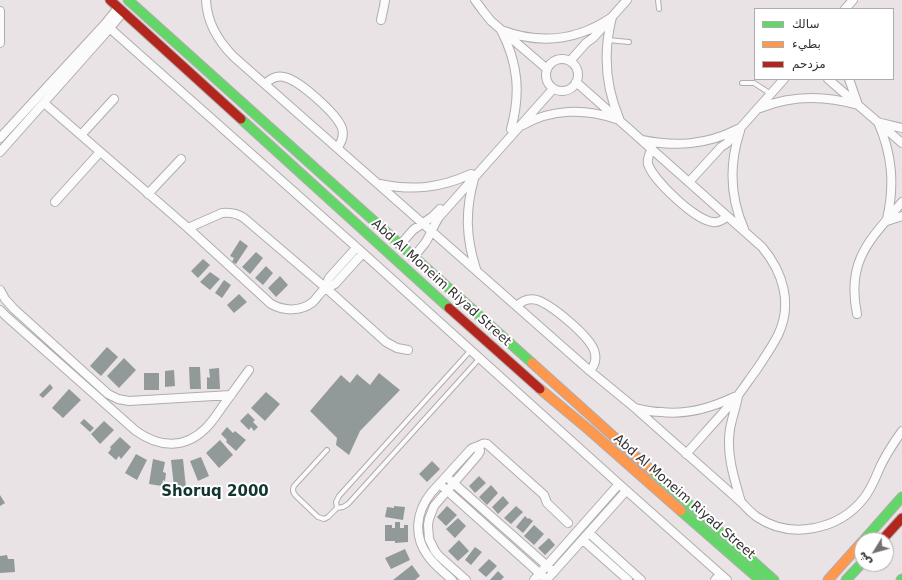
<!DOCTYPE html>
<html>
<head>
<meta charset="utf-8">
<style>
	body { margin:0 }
	#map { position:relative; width:902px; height:580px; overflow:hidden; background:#e9e3e6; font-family:"DejaVu Sans",Vazirmatn,sans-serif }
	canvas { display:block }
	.legend { position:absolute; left:754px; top:8px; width:140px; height:72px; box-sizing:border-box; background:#fff; border:1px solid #aeadad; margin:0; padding:5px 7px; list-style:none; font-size:12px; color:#353133 }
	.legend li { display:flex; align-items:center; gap:8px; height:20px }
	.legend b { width:20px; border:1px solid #aeadad }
	.north { position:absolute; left:854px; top:532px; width:40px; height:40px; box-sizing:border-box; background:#fff; border:1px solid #aeadad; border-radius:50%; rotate:233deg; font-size:11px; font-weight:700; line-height:16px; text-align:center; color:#353133 }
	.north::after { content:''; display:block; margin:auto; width:14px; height:18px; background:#746f72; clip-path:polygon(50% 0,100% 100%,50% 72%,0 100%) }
</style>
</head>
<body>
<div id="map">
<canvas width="902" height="580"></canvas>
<ul class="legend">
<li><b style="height:5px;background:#63d668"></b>سالك</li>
<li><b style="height:5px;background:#ff974d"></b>بطيء</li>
<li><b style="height:5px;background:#b3261e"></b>مزدحم</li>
</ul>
<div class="north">ش</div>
</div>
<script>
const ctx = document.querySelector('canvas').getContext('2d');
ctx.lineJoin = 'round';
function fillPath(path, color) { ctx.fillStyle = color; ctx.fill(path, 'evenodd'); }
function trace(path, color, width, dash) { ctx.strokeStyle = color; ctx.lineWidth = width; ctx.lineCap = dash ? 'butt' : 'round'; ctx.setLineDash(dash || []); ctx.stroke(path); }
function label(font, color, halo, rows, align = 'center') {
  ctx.font = font + ' "DejaVu Sans",sans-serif'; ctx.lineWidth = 4; ctx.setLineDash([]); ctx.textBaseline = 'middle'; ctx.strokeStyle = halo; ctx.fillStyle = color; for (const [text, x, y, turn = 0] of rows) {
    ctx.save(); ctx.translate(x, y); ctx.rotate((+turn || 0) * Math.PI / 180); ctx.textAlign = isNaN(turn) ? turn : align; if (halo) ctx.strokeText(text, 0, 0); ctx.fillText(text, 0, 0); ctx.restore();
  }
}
const building = new Path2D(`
	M240,240L248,246L236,264L232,262L234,258L230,256Z
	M256,252L263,258L250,274L242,267Z
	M203,259L210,265L198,278L191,271Z
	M266,266L273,273L263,285L255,278Z
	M210,272L220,279L210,290L200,282Z
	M280,276L288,285L276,297L268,288Z
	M224,280L231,285L222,298L215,293Z
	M239,294L247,302L234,313L227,305Z
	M107,347L118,357L101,376L90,366Z
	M124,358L136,370L119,388L107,376Z
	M189,367H200L201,389H190Z
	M219,368L220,389H207V377L210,378L209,369Z
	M174,370L175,386L165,387V371Z
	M144,373H159V390H144Z
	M379,373L400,390L360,431L349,455L336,445L337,438L310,411L341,375L350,383L357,374L370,385Z
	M50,384L53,388L43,398L39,395Z
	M69,389L81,400L63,418L52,408Z
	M266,392L280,404L265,421L251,408Z
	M248,413L255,420L253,422L258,427L254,431L251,427L249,430L240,421Z
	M84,419L94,428L90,432L80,423Z
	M104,421L114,430L100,444L91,434Z
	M227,427L233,433L235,431L246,440L236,451L226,442L227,440L221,434Z
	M120,437L131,447L121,459L119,456L116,460L108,453L111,449L110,447Z
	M220,440L233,455L219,468L206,453Z
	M136,454L147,460L137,480L125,473Z
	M201,457L209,476L198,481L190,461Z
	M153,459L165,462L163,472L166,473L165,481L163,480L162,486L149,484Z
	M183,459L186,488H179V486L174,487L171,460Z
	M432,461L440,469L427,482L419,474Z
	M479,476L486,483L475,493L469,486Z
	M491,485L498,493L487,505L479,497Z
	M0,495L5,503L0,506Z
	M503,496L509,503L498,514L492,507Z
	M394,506L405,507L403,520L385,517L387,507L394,508Z
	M447,506L457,515L446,526L437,517Z
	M516,506L523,512L511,524L504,518Z
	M525,516L528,519L529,518L533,521L523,533L516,527Z
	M458,518L466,526L455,538L446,529Z
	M395,522H400V528H404V525H408V542L395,543V541H385V525H392V528H395Z
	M534,525L544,534L534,545L524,536Z
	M549,538L555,545L545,555L538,548Z
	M459,540L469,551L458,561L448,551Z
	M475,547L482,552L471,565L465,560Z
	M405,549L410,560L391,569L385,558Z
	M7,555L8,559H14L15,572L0,573V556Z
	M489,559L497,566L486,577L478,570Z
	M412,565L420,576L415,580H393Z
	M498,571L504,577L501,580H490Z`);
const lane = new Path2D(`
	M658,0L659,9
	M608,40L629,42
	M742,83H754L771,94
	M327,450L294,486C292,490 293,493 296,496L318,517L324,519L328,517L337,508L343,507L348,504L479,359
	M337,508L336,502L339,496L470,351`);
const street = new Path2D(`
	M206,0C207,23 218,41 234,57L590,371L635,408L741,502C746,507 751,513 757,517C791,540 839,530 864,498C872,488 876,476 881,465C887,453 894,442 902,431
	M475,0L483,11L491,21L547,69
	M845,9L853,0
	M0,11V43
	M612,17C603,52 605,85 619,118
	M381,20L384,6L385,0
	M105,24L363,253L619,484L727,580
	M501,30C541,45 577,41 612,17
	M501,30C518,63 521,93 511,129
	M546 75a16 16 0 1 1 32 0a16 16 0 1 1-32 0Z
	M570,61L586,43L593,38L627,0
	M828,79L902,143
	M849,79L857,102
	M576,82L762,247C783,272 793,304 778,335C772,347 764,358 757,369C751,377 745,386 739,394C734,401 727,408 721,415C709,428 698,441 686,454
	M265,84C270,79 277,75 284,77C299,80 336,113 342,128C344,135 342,142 337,148
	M44,103L188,228L271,304C284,311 300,312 313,302C317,298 321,291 326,288C329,287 332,286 335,284L363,253
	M760,108C792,95 824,95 858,105
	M878,122C892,154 895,184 887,219
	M881,123L902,128
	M523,125C551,109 585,108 616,119
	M740,131C729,164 730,197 744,229
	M81,135L114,99
	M0,138L105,24L118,8
	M642,140C676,147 706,145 738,129
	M652,149C649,154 647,158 648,164C653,180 696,221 713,222C719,223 723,220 727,216
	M0,152L110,28L123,12
	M474,179C465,211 466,238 476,269
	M689,182L721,147L727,143L784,79
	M380,184C413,191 440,188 471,174
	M148,194L181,159
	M55,202L100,152
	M887,221L902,216
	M188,228L222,213C231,212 237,213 244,218L326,288L386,342L397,348L408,350
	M400,245L413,230L432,217L440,209
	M413,256C429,243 429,233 439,217L553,89
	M326,288L327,283L329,278L356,248
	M0,290L5,299L14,309L108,394L118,399L129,401L231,395
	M517,306C522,301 529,298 537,300C552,305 588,335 594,350C597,358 595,365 590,371
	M0,310L7,317L136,431C160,448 185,449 206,428C214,420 219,411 225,403C233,392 241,381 249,370
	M857,314C846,260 870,240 902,202
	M738,396C736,407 732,418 730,429C726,454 734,478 741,502
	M635,408C644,410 652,412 661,412C686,415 711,408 734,397
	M450,480L554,572
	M443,487L547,580
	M589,533L641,580
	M583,540L628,580
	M550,576L626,491
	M452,580C444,572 434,565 428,556C413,536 416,512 431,493L471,449C474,447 476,447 478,446C482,445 482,442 487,444L544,495L547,503L568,523
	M466,580L439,556L435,551L429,539L428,525L429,519L434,506L478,455L480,451L479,446
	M534,580L619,484
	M715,580L720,574`);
const fast = new Path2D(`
	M128,0L532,363
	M241,119L449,308
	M652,471L774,580
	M681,511L760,580
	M864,540L902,497
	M846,580L862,563
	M901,580L902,579`);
const slow = new Path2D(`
	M532,363L652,471
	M540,389L588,429L681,511
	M828,580L862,542`);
const jam = new Path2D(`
	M110,0L241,119
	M449,308L540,389
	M882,540L902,518`);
const streetNames = [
	["Abd Al Moneim Riyad Street",441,283,42],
	["Abd Al Moneim Riyad Street",684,497,41]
];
const quarterNames = [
	["Shoruq 2000",215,492]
];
fillPath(building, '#929999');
trace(lane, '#b0acae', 6);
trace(street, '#b0acae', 10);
trace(fast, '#b0acae', 11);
trace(slow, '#b0acae', 11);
trace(jam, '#b0acae', 11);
trace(lane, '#fcfbfb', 4);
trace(street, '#fcfbfb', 8);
trace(fast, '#63d668', 9);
trace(slow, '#ff974d', 9);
trace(jam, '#b3261e', 9);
label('13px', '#353133', '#fff', streetNames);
label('bold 15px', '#133531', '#fff', quarterNames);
</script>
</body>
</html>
